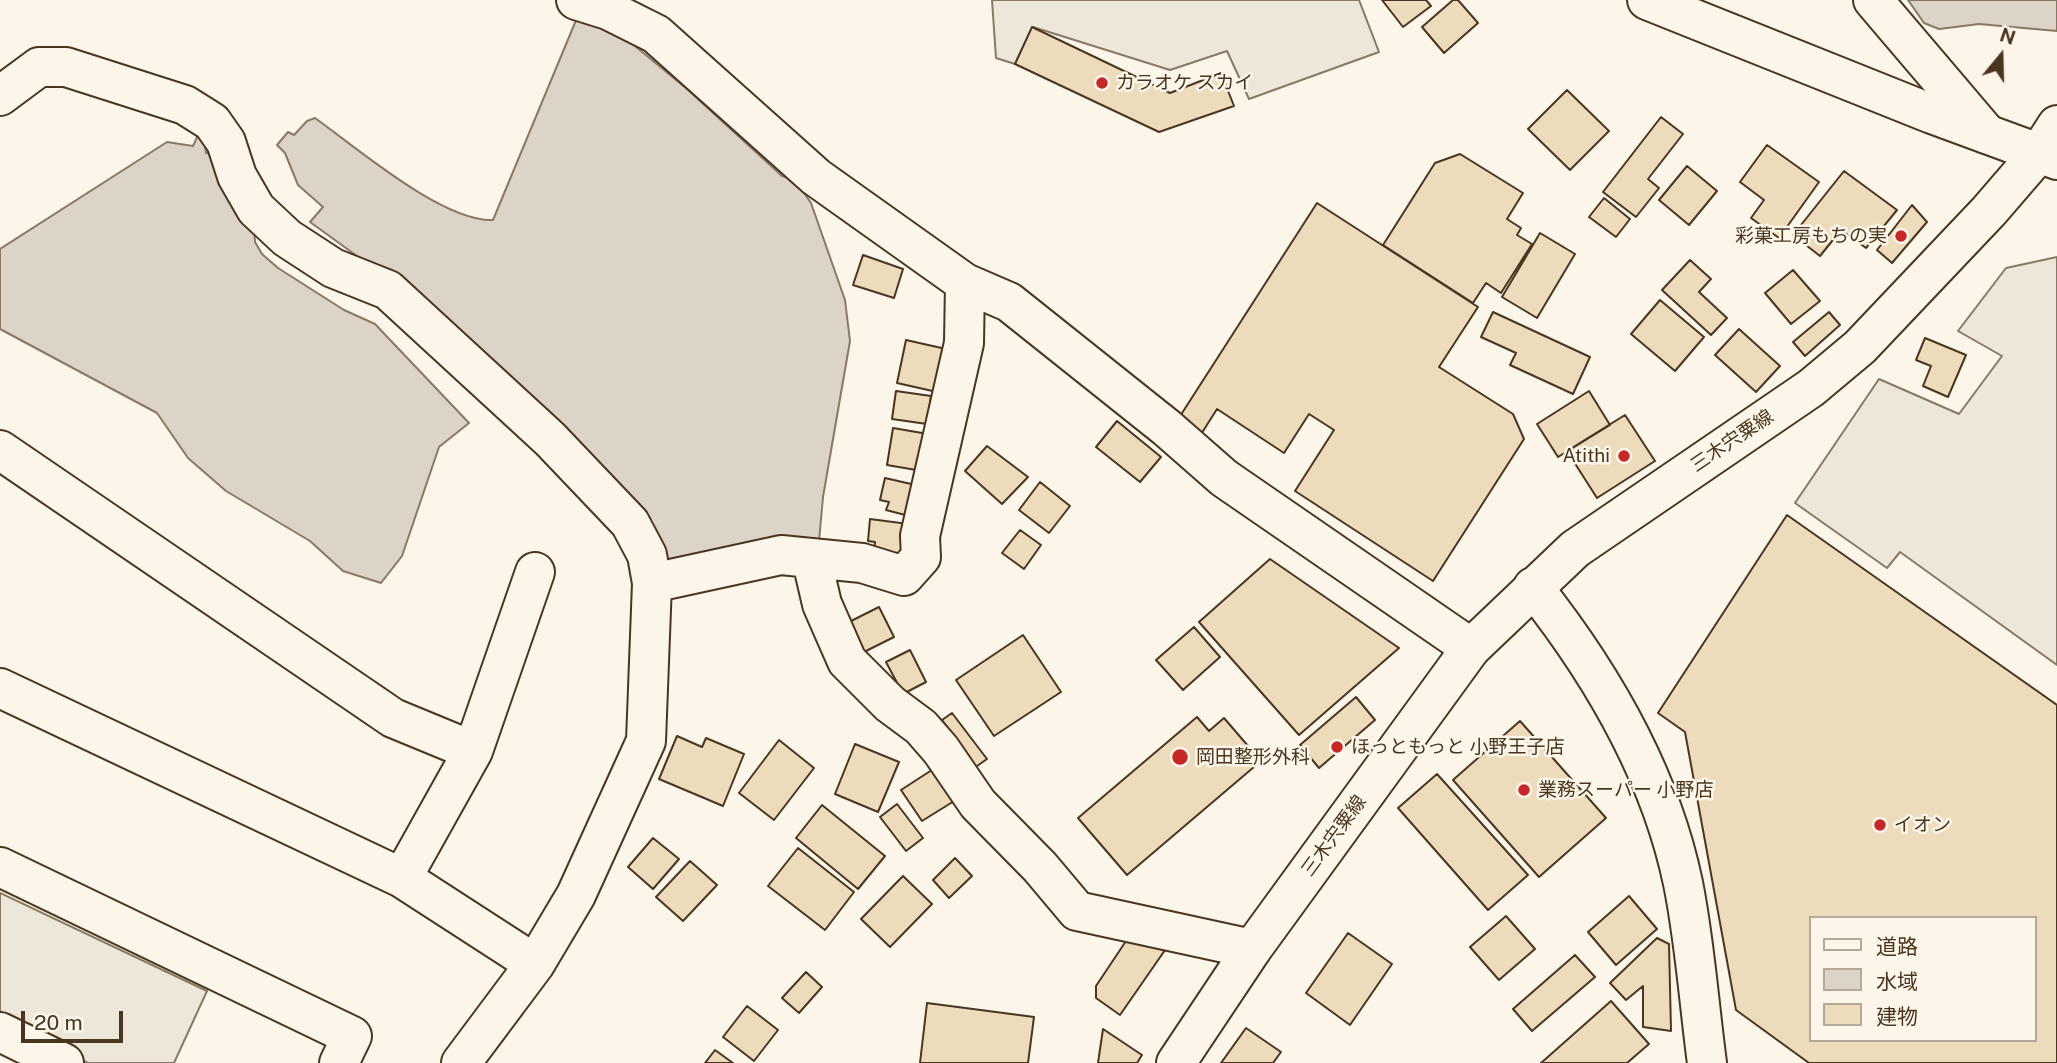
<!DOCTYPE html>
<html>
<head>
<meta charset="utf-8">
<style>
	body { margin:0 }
	#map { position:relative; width:2057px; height:1063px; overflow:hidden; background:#fbf6e9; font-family:"Public Sans","Noto Sans JP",sans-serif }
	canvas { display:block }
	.legend { position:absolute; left:1809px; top:916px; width:228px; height:126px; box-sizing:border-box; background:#fbf6e9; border:2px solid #b4a999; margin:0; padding:9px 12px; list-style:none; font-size:21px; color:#4a3520 }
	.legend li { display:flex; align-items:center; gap:14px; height:35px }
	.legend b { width:35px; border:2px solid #b4a999 }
	.north { position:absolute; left:1966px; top:21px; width:70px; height:70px; -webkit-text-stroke:5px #fbf6e9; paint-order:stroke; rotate:19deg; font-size:19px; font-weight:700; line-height:28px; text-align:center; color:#4a3520 }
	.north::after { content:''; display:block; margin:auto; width:24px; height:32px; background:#4a3520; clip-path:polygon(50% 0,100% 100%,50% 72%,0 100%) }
	.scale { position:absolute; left:21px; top:1011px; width:102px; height:32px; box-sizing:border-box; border:4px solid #4a3520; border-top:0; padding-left:9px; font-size:21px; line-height:24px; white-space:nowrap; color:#4a3520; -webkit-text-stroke:5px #fbf6e9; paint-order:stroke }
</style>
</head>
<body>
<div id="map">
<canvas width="2057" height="1063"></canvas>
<ul class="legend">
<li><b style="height:9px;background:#fbf6e9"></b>道路</li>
<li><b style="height:19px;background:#dcd4c6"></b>水域</li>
<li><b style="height:19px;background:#ecdcbc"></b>建物</li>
</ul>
<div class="north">N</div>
<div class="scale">20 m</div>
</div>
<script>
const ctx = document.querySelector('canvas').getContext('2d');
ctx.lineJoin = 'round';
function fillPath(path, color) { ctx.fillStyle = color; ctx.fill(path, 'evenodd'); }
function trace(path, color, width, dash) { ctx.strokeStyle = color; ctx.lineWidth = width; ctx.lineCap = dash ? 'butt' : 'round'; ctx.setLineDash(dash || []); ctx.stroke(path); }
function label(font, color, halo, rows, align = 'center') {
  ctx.font = font + ' "Public Sans","Noto Sans JP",sans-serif'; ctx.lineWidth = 5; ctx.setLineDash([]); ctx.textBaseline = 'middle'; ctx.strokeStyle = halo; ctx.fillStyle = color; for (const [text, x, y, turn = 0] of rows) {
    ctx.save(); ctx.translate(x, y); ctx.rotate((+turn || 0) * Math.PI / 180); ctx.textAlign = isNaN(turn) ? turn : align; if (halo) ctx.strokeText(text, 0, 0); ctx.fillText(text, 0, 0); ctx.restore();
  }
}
const parking = new Path2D(`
	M992,0H1359L1379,52L1249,99L1227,51L1170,70L1033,27L1015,64L996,58Z
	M2057,257V665L1900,552L1887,568L1795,503L1879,379L1959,414L2002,356L1958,331L2006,268Z
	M0,893L207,991L174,1063H88L0,1021Z`);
const water = new Path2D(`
	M1908,0H2057V31L1979,24L1939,29L1924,23Z
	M579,13L635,46L687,89L782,176L795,180L811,203L845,300L850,341L823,497L819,541L677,563L663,559L408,293L310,222L323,207L298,185L285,153L277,145L288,132L294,135L307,121L315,118C357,148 443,222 493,220Z
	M200,131L203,134L206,153L221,155L254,225L255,242L262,254L278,268L344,310L375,324L469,423L439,447L402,556L381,583L343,571L310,541L226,491L188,458L157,413L0,329V249L167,142L193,146Z`);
const building = new Path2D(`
	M1382,0H1426L1431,6L1403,27Z
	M1453,0H1458L1478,23L1444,53L1422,27Z
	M1032,27L1170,93L1221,73L1234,106L1159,132L1015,64Z
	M1567,90L1609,131L1570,170L1528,129Z
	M1661,117L1683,134L1648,179L1659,188L1636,217L1603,192Z
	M1767,145L1819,182L1779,238L1751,218L1764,200L1740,182Z
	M1460,154L1523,193L1507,219L1521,228L1517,235L1532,244L1501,293L1486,283L1473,303L1383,245L1435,163Z
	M1687,166L1717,191L1689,225L1659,200Z
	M1844,171L1897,210L1866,248L1841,230L1820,256L1793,235Z
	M1604,198L1630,219L1616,237L1589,217Z
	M1317,203L1478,307L1439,367L1513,414L1524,439L1433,581L1295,491L1334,430L1309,414L1284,453L1217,409L1198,439L1175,424Z
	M1912,205L1927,222L1892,263L1877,250Z
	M1540,233L1575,254L1537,318L1502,297Z
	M863,255L903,269L894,298L853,285Z
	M1690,260L1711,279L1699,292L1727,318L1711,335L1662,290Z
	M1793,270L1820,301L1791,324L1765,293Z
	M1660,300L1704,337L1675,371L1631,334Z
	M1493,312L1590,357L1573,394L1510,365L1516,353L1481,337Z
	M1829,312L1840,325L1805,356L1793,342Z
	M1739,329L1780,366L1756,392L1715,355Z
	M1925,338L1966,355L1948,397L1923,386L1931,366L1916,360Z
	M906,340L946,349L937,392L897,383Z
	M896,391L931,396L927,424L892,419Z
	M1589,391L1610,425L1558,457L1537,424Z
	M1625,415L1655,461L1597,498L1567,451Z
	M1117,421L1161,457L1140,482L1096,447Z
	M893,428L928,434L922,471L887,465Z
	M987,446L1028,477L1002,504L965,471Z
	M885,478L920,486L913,517L886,510L889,502L880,500Z
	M1040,482L1070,506L1049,533L1019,510Z
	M1787,515L2057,705V1063H1809L1736,1010L1685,732L1658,713ZM1810,918H2034V1040H1810Z
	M870,519L916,525L903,561L873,557L875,542L868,541Z
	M1020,530L1041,545L1024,569L1002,553Z
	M1270,559L1399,648L1299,735L1199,622Z
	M879,607L894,637L860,654L845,624Z
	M1194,627L1220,657L1183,690L1156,660Z
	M1023,635L1061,692L994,736L956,680Z
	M910,650L926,682L903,694L886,662Z
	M1356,697L1375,720L1319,768L1300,745Z
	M952,713L987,759L970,771L948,742L955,737L942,720Z
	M1197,717L1209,731L1224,718L1261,761L1127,875L1078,818Z
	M1520,721L1606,818L1539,877L1453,780Z
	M677,736L702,747L706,738L744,754L723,806L659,779Z
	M779,740L814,768L774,820L739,793Z
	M855,744L899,762L878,812L835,794Z
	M938,766L959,798L922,821L901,790Z
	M1437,774L1528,875L1488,910L1398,808Z
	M897,804L923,838L906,851L880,817Z
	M822,805L885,856L858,889L796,838Z
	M653,838L679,859L653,889L628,867Z
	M798,848L854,892L825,930L768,886Z
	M955,858L972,876L949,898L933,880Z
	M690,861L717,885L683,921L656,897Z
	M903,876L932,904L890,947L861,919Z
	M1629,896L1657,929L1616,965L1588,932Z
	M1506,916L1535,949L1499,980L1470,947Z
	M1348,933L1392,964L1350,1025L1306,993Z
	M1657,938L1669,944L1671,1031L1643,1027V986L1626,1000L1610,983Z
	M1172,940L1120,1015L1096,998V986L1126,941Z
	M1575,955L1595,977L1532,1031L1513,1009Z
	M806,972L822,987L799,1013L782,998Z
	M1611,1001L1649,1044L1627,1063H1541Z
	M927,1003L1034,1017L1028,1063H920Z
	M747,1006L778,1030L754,1061L723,1037Z
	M1246,1028L1281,1052L1273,1063H1221Z
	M1103,1029L1142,1055L1137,1063H1098Z
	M715,1050L733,1063H705Z`);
const minor = new Path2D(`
	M576,0L608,10L656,34L816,177L965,283L1009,302L1167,428L1224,478L1471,648
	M1873,0L1987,134
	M0,96L39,67H66L185,105L212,122L226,142L237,176L256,209L287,238L333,268L388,290L550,439L630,523L647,555L652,583L646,741L576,895L535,964L461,1063
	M0,450L393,718L473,751
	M812,561L822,604L847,661L890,704L921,727L941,750L978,804L1040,867L1077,911L1252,949
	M652,583L781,555L862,563L904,576L921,557L920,536L964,343L965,283
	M1533,587C1602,674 1660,773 1683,883C1695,942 1699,1004 1707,1063
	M0,688L402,878L535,964
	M0,867L352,1036L339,1063
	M402,878L473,751L535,572
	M0,1032L64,1063`);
const major = new Path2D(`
	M1647,0L1932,114L2057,160
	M1176,1063L1252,949L1471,648L1575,549L1811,388L1860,347L1989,211L2039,153L2057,125`);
const markers = [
	[1102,83,7,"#c62828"],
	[1901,236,7,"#c62828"],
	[1624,456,7,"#c62828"],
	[1337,747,7,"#c62828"],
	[1180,757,9,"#c62828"],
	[1524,790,7,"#c62828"],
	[1880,825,7,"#c62828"]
];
const poiNames = [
	["カラオケ スカイ",1116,83],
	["彩菓工房もちの実",1887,236,"right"],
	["Atithi",1610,456,"right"],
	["ほっともっと 小野王子店",1351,747],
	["岡田整形外科",1196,757],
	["業務スーパー 小野店",1538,790],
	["イオン",1894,825]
];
const streetNames = [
	["三木宍粟線",1732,441,-34],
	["三木宍粟線",1334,836,-54]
];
fillPath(parking, '#ede7d9');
trace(parking, '#887966', 2);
fillPath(water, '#dcd4c6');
trace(water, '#887966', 2);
fillPath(building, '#ecdcbc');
trace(building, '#4a3520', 2);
trace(minor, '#4a3520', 42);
trace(major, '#4a3520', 42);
trace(minor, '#fbf6e9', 38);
trace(major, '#fbf6e9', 38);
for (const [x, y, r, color] of markers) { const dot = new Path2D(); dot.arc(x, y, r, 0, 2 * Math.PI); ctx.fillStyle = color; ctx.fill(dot); trace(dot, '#fbf6e9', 2.5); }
label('19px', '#4a3520', '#fbf6e9', poiNames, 'left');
label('19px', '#4a3520', '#fbf6e9', streetNames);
</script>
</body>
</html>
